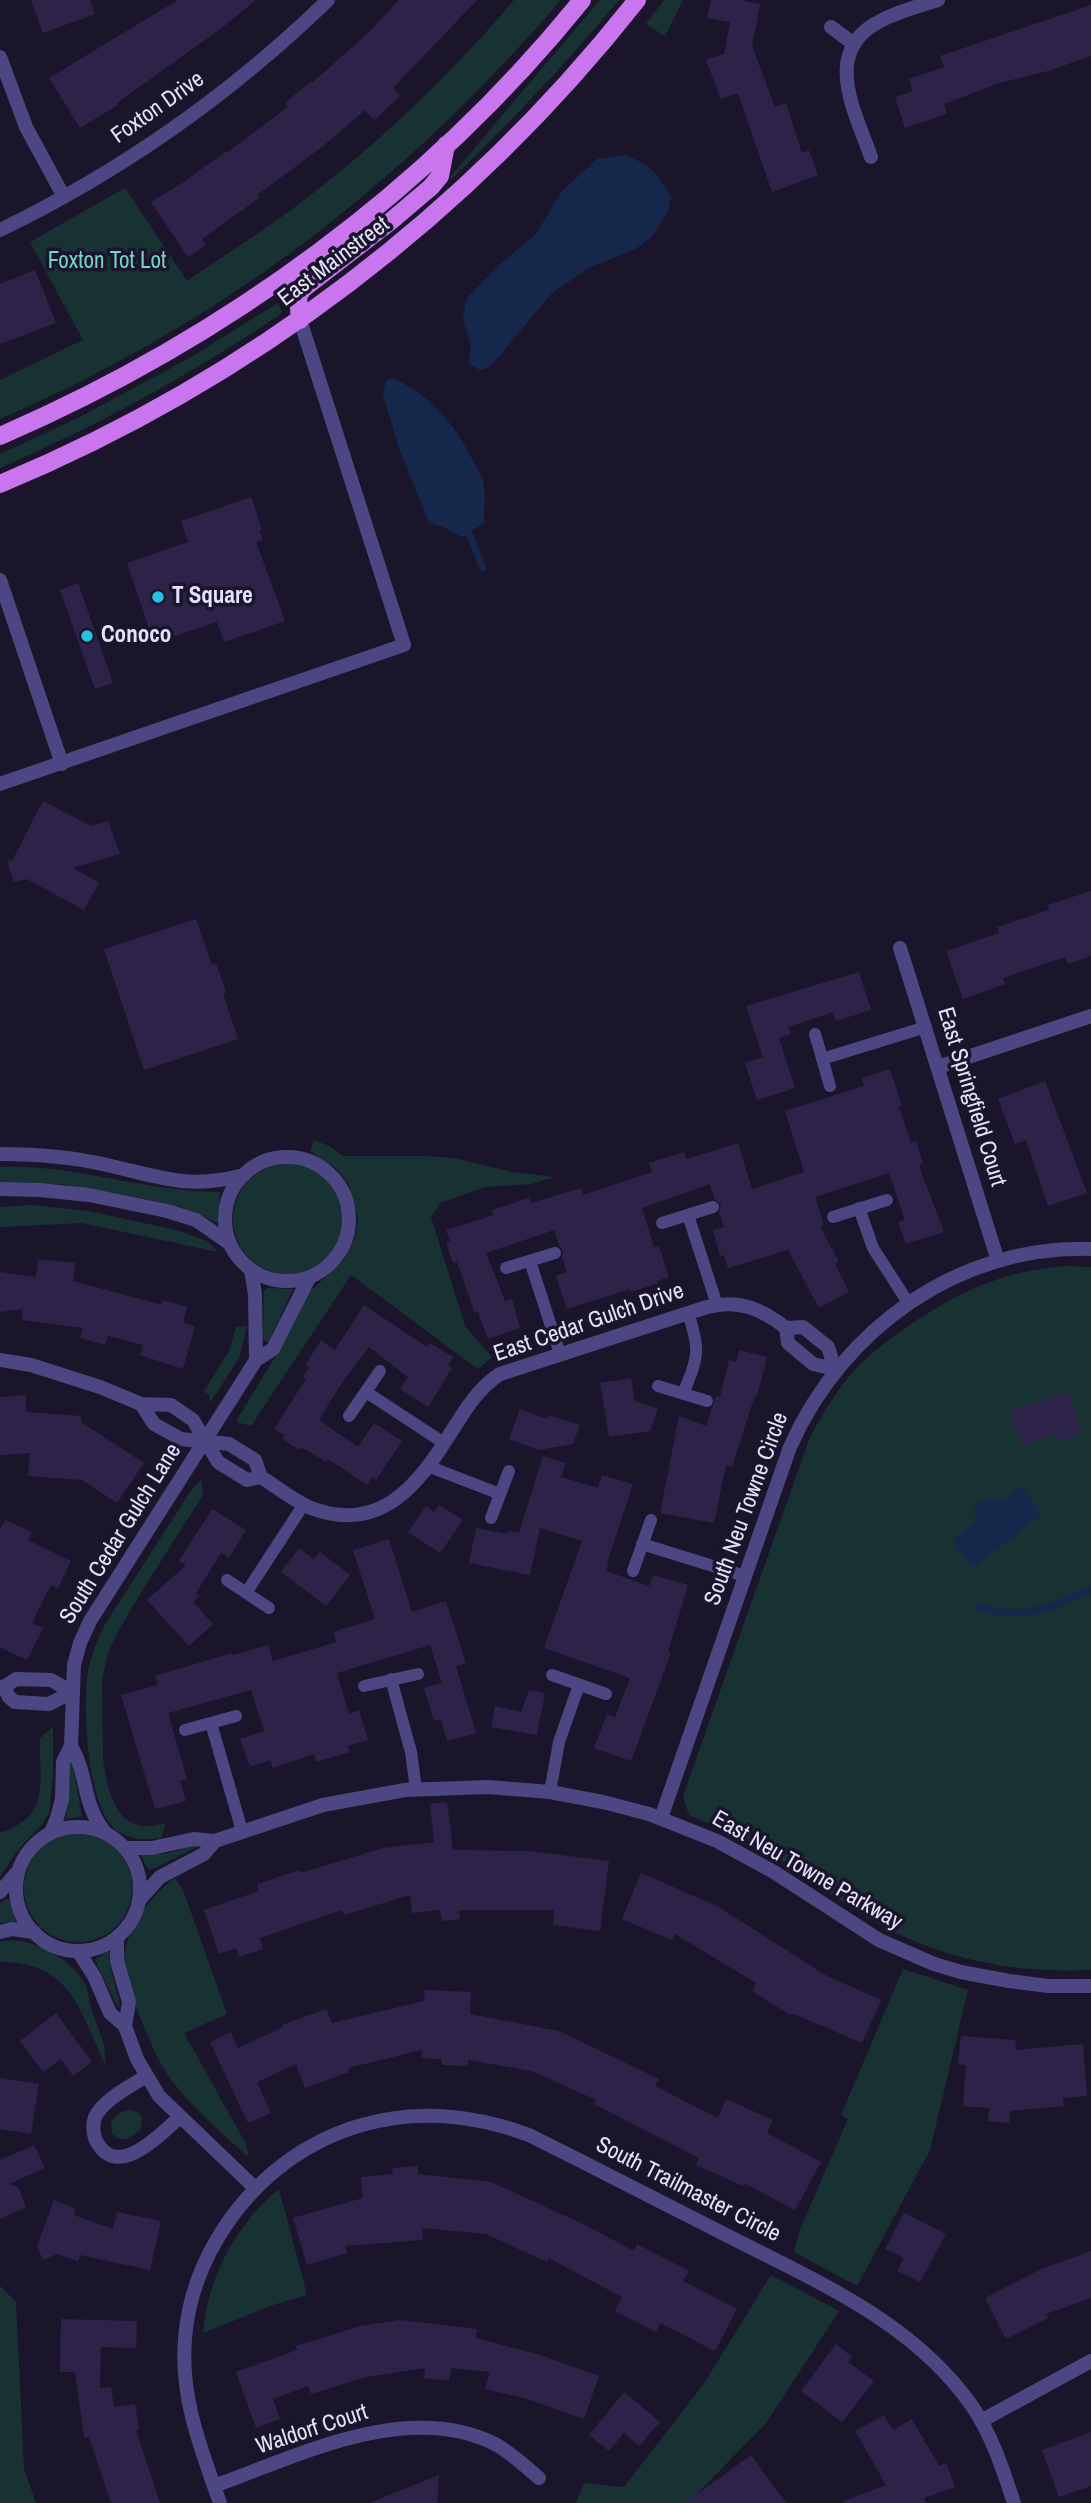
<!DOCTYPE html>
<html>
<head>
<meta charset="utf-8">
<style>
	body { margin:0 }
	canvas { display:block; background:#1a152a }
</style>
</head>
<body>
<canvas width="1091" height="2503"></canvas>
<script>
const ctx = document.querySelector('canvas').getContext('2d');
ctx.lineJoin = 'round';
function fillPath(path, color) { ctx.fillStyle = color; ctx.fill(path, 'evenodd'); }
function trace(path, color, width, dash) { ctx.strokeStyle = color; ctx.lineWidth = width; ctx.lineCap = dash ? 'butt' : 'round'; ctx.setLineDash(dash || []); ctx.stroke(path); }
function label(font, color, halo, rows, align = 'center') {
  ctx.font = font + ' "Archivo Narrow",sans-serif'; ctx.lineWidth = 7; ctx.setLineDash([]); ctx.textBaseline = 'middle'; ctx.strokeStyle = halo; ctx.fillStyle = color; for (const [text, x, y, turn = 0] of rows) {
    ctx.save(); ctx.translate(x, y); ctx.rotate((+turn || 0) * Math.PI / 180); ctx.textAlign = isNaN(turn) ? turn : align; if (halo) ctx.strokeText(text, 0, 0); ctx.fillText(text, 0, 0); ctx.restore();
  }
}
const green = new Path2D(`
	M514,0H561C402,184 224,322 0,419V380L83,340L30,242L125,188L187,281C219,259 252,238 284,215C368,154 447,79 514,0Z
	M600,0H619C567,63 510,122 452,179L450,177Z
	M664,0H683L665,36L646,24Z
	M278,303L282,312L278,316C190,375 97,426 0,468V454L76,419L188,359Z
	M314,1140L329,1146L343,1156H423L454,1158L512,1172L555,1177L531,1184L485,1187L440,1203L431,1217L465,1326L492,1357L478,1369L351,1275L251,1426L237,1422L238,1418L289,1334L300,1307L309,1292L344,1260L355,1238L358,1217L349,1185L337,1169L310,1151Z
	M233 1219a55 55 0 1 1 110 0a55 55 0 1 1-110 0Z
	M0,1167C75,1164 146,1192 220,1192L218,1221L217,1223L198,1213L176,1206L126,1195L61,1184L0,1182Z
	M31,1205L89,1211L176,1230L207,1241L218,1252L82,1223L0,1227V1207Z
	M1066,1266L1091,1267V1970C1014,1973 948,1961 879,1924C843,1905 812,1878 776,1857C749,1841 719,1828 689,1815L683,1796L810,1437C822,1416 833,1396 848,1378C867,1354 892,1337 917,1320C967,1288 1006,1271 1066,1266Z
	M267,1288L293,1289L268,1343L263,1339L264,1291Z
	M247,1326L239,1358L210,1403L209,1395L204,1391L229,1351L236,1327Z
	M201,1480L203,1495L140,1594L115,1637L107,1656L102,1681L103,1759C106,1781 112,1819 138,1825C147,1828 157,1825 166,1823L161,1838C147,1840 132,1840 119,1832C87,1812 82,1707 88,1672C91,1656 97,1641 104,1626L192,1489Z
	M53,1727V1775L49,1813L43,1823L18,1850L0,1877V1833C52,1815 39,1783 40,1738Z
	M72,1761L82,1816L66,1819L69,1763Z
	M24 1888a54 54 0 1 1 108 0a54 54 0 1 1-108 0Z
	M194,1846L197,1847L151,1870L147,1868L141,1855L169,1853Z
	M175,1878L183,1890L227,2014L184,2033L246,2144L249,2156H247C219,2130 187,2104 166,2072C152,2051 126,1986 124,1962C122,1935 153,1892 175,1878Z
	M8,1898L16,1922L0,1923V1903Z
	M12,1940C37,1941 73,1960 85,1984C89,1992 89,2002 92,2011C98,2030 107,2044 105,2064C80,2010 70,1961 0,1962V1942Z
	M108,1951L110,1953L109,1961L120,2004L118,2008L95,1960Z
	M903,1969L968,1990L930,2150L857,2286L794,2252L799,2232L848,2119L841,2115Z
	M129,2110L138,2112L142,2118L140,2130C130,2137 123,2144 112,2134L111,2121L121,2112Z
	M279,2189L307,2295L273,2305L203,2333C208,2277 236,2224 279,2189Z
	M771,2275L839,2311L766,2423L688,2503H576L584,2483L624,2487L703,2385Z
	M0,2286L16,2302L24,2469L36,2503H0Z`);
const water = new Path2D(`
	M624,155C652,165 656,172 671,197L668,211L652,237L637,248L587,269L551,294L490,367L480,370L469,364L471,346L463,320L466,299L499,265L536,234L562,191L597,159Z
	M393,378C431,396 455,424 473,461C476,467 481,474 483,480C486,493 484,510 484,523L462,537L443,527L429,523L400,451L383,395L386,380Z
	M1021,1486L1042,1514L973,1568L952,1541L977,1521L974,1514L975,1506C986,1497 992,1497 1004,1501Z`);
const stream = new Path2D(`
	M466,526L483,568
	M978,1607C1023,1621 1050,1608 1091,1589`);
const building = new Path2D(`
	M31,0H90L95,14L43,33Z
	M178,0H256L223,27L117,103L118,105L80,128L49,78Z
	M399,0H477L393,88L400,96L374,120L365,110L322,147L257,195L259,198L202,239L206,245L188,257L151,202L181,184L225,152L226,153L288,107L285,103L311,81L312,83L368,33Z
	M711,0H740L760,4L752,46L775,107L786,103L802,153L809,150L818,175L772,192L738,93L721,99L706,60L724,54L730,22L707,18Z
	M1091,5V56L1048,71L999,83L944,104L947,114L905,128L895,97L913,91L909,79L944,67L940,56Z
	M35,270L56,323L0,344V284Z
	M251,497L262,529L259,530L263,540L256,542L285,621L224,642L217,622L154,643L127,563L188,542L181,521Z
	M78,583L113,683L95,689L60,590Z
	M43,801L91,826L108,821L120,854L73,868L99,883L84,910L27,879L14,882L7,861L13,859Z
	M1091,891V956L1068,964L1065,957L1003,978L1005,984L963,999L946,951L999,933L997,927L1049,910L1048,905Z
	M196,919L212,965L216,963L226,992L223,994L238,1039L144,1070L104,949Z
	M859,972L871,1010L836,1021L833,1012L788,1027L791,1034L779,1038L795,1088L757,1100L745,1063L763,1057L746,1006Z
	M890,1069L902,1106L899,1107L911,1143L916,1141L923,1163L919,1166L944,1232L906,1244L898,1222L905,1220L889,1173L815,1197L824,1225L820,1226L839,1262L835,1264L849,1292L819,1308L788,1250L728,1268L724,1255L720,1256L713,1230L724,1227L719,1213L721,1205L714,1198L710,1184L642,1208L654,1247L659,1246L669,1277L657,1281L658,1283L631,1292L630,1289L567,1309L556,1276L567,1272L562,1257L563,1251L559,1245L554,1230L486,1253L505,1301L512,1299L520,1328L488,1339L477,1310L475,1314L457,1262L453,1263L446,1243L450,1241L446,1230L494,1215L492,1210L529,1198L531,1203L581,1188L583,1195L652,1172L649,1163L684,1152L687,1159L738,1143L752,1189L804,1172L785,1111L864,1086L862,1078Z
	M1045,1081L1087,1193L1048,1206L1026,1140L1015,1144L998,1099Z
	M38,1259L75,1263L73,1281L162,1305L163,1300L187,1307L183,1322L195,1326L183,1369L140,1355L143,1345L108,1336L105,1345L80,1338L83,1328L22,1320L23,1309L0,1312V1272L36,1277Z
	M364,1305L427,1347L430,1343L453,1357L448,1366L452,1368L428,1407L400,1389L408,1377L369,1347L341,1384L319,1420L358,1447L374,1423L402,1441L376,1480L372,1477L367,1485L328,1459L326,1462L301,1447L299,1450L282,1439L284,1435L274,1429L306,1379L303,1377L309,1367L306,1364L321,1340L335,1350Z
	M739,1350L767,1357L757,1396L755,1395L732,1467L726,1465L714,1523L660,1513L679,1416L706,1426L716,1396L720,1397L729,1360L736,1362Z
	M631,1378L635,1401L658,1409L650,1431L609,1437L600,1383Z
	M1069,1392L1082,1434L1059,1442L1056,1433L1022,1446L1009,1411Z
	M26,1395V1412L81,1416V1422L144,1463L117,1503L82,1480L28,1476L30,1453L0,1455V1397Z
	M520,1409L547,1419L548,1415L580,1425L573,1444L539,1450L509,1439Z
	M543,1456L566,1463L561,1477L598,1488L602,1475L633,1484L607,1563L609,1564L606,1571L649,1586L653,1575L688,1585L668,1652L671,1653L631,1761L594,1748L607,1714L615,1717L630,1678L544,1648L582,1541L540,1528L530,1575L469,1563L476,1528L507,1534L508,1531L519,1533Z
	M439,1505L463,1520L440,1553L408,1532L426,1506L434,1512Z
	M212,1509L246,1530L229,1558L221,1553L196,1593L199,1597L193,1602L213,1624L189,1646L147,1600L186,1565L179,1561Z
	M5,1520L32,1532L28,1540L71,1561L58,1588L51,1585L32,1623L43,1628L27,1660L0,1647V1530Z
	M389,1539L412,1612L446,1601L466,1663L456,1666L476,1733L447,1741L441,1719L434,1721L424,1688L442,1683L430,1645L337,1673L349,1714L359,1710L368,1740L348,1746L350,1752L316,1762L314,1754L273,1768L270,1760L250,1767L240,1739L264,1731L251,1690L168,1713L187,1779L180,1781L186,1801L155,1809L121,1695L158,1685L155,1676L232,1653L233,1655L268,1645L273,1661L337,1642L333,1632L375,1619L353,1550Z
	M299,1548L314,1559L320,1552L350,1575L326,1606L281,1572Z
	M529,1690L545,1693L537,1735L491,1727L495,1706L521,1712Z
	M447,1802L453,1850L529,1851L609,1861L600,1931L553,1925L554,1910H459L460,1919L442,1921L440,1910L412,1913L410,1895L344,1915L342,1910L260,1938L263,1949L239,1957L236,1948L219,1954L204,1910L259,1891L257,1884L300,1870L301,1873L383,1848L434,1842L430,1804Z
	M641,1873L717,1906L827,1976L881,2000L862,2043L792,2013L790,2015L752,1991L756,1983L675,1934L672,1940L622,1919Z
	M425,1990L471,1992L470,2014L559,2031L659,2079L655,2086L718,2118L726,2099L773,2120L767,2133L821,2162L795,2210L744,2183L743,2186L696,2165L699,2158L594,2104L596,2100L532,2071L468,2060V2066L442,2065V2059L421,2058L422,2050L348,2068L349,2072L305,2088L296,2064L257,2082L271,2113L248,2123L210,2042L231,2032L238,2048L283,2027L282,2025L326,2009L332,2023L424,2001Z
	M56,2013L92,2062L73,2076L61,2059L43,2072L20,2041Z
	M961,2036L1016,2040L1015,2050L1083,2044L1087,2096L1063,2098L1064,2106L1010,2111L1009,2123L988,2121L989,2108L963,2106L966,2065L958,2064Z
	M0,2078L39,2084L31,2134L0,2129Z
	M34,2145L45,2168L9,2184L18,2187L26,2207L0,2219V2160Z
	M418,2166V2174L491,2182L585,2225L634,2251L637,2244L689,2271L683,2281L737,2309L715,2351L660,2323L656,2332L615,2311L622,2297L549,2258L547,2262L486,2234L422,2228L423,2240L345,2246L347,2253L307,2265L293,2218L363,2198L361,2177L393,2174L392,2168Z
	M54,2200L76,2209L74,2215L113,2229L117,2212L161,2221L150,2270L80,2255L78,2261L57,2254L43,2260L37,2246Z
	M904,2213L946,2234L920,2282L897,2271L904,2258L885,2249Z
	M1091,2251V2298L1046,2314L1048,2318L1006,2339L985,2298L1039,2270Z
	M61,2319L137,2321L136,2348L101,2347L100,2388L111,2387L114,2407L135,2404L139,2429L136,2430L160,2503H111L89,2437H84L75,2372H60Z
	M400,2320L477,2329L476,2338L540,2355L599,2376L584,2419L527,2399L485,2389L490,2372L451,2368L449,2381L424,2378L425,2368L366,2377L311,2394L308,2386L273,2399L280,2419L256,2428L236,2372L297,2350L296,2346L361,2326Z
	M836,2344L852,2357L848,2362L874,2381L842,2422L801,2391Z
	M624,2392L660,2422L639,2446L624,2433L609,2451L589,2435Z
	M884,2415L893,2430L912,2419L939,2466L946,2463L955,2487L924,2498L926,2503H844V2501L886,2485L855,2431Z
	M1091,2432V2486L1059,2497L1042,2450Z
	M751,2455L786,2503H685Z
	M439,2475L437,2503H372V2502Z`);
const service = new Path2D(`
	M815,1034L830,1086
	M822,1059L926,1027
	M859,1208L873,1248L909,1304
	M688,1215L717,1305
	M833,1217L887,1200
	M662,1223L713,1207
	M530,1261L560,1354
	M506,1268L555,1253
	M658,1386L707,1401
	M366,1392L444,1443
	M683,1394C698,1357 701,1352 688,1313
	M349,1416L380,1371
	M430,1467L500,1494
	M491,1518L509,1471
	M642,1544L745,1576
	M633,1571L651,1520
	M227,1580L269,1608
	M246,1593L304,1504
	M552,1675L606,1694
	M391,1679L411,1752L416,1789
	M364,1686L418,1674
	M211,1723L242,1831
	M185,1730L236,1716
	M550,1792L559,1742L579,1685`);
const minor = new Path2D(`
	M831,27L854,44
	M0,57L26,127L64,197
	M871,157C855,111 820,50 882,20C899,11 919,6 938,0
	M0,230C120,172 232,93 328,0
	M0,580L62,764
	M0,784L404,645L300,320
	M900,948L998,1261
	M938,1067L1091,1016
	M0,1154C35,1154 72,1157 107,1165C161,1177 188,1190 244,1175
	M225 1219a62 62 0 1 1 124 0a62 62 0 1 1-124 0Z
	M0,1189L40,1190L89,1195L167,1211L196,1220L229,1243
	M251,1270L255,1294L256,1360
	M786,1328L788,1343L813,1364L835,1369
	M0,1360L31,1365L100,1387L141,1404L171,1405L193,1420L218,1462L247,1480L261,1477
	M141,1404L154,1424L181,1439L229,1444L255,1460L261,1477C277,1487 294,1501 311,1508C376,1533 415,1490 446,1440C462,1416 475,1390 500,1374L707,1307C739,1299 762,1309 786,1328L803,1327L828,1347L835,1369
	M0,1687H4L16,1679L51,1680L72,1692
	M4,1687L9,1697L15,1702L49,1704L72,1692
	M71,1746C89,1776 81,1801 104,1831
	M661,1818L790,1447C843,1328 959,1245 1091,1249
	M16 1889a62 62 0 1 1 124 0a62 62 0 1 1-124 0Z
	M51,1832L57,1818L62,1799L63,1762L71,1746L74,1665L80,1643L90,1621L256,1360L273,1349L309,1278
	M126,1848H152L194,1839L215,1841L323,1805L405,1790L488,1787L550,1792L603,1802L649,1814L717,1841L774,1872L879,1940L934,1964L961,1972L1009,1981L1048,1986H1091
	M0,1892L18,1871
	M141,1898L160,1877L204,1854L215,1841
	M0,1932L12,1929L34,1932
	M117,1938V1961L129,2002L125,2026
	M78,1951L94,1976L110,2013L125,2026L137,2059L159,2096L255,2188
	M146,2076C130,2087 104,2099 95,2117C92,2125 93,2137 98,2144C119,2179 162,2133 180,2117
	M981,2421L1091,2361
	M214,2486C298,2456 408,2399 497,2445C512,2454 525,2466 539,2478
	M220,2503C201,2449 180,2397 185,2339C188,2298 203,2259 226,2225C296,2123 415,2091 529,2135C597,2169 665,2204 732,2238C820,2283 914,2323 972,2406C992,2435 1003,2470 1014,2503`);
const primary = new Path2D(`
	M300,320L298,296L303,289L391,221L431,187L440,176L446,145
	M0,436C224,339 428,191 582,0
	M0,484C250,380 469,213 637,0`);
const markers = [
	[158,597,7,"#25c3e3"],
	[87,636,7,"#25c3e3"]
];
const streetNames = [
	["Foxton Drive",158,108,-35],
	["East Mainstreet",334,262,-37],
	["East Springfield Court",971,1097,73],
	["East Cedar Gulch Drive",589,1323,-19],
	["South Neu Towne Circle",747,1509,-70],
	["South Cedar Gulch Lane",121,1534,-58],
	["East Neu Towne Parkway",807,1871,30],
	["South Trailmaster Circle",688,2190,27],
	["Waldorf Court",312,2430,-18]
];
const parkNames = [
	["Foxton Tot Lot",107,262]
];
const poiNames = [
	["T Square",172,597],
	["Conoco",101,636]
];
fillPath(green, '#183233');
fillPath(water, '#16274c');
trace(stream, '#16274c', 7);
fillPath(building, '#2d2348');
trace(service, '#4c4683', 12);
trace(minor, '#4c4683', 14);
trace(primary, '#c976ee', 18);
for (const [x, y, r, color] of markers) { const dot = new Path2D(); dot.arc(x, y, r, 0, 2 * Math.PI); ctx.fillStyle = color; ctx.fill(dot); trace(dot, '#1a152a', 2.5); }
label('23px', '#e6e1fb', '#1a152a', streetNames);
label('23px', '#75d4c3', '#1a152a', parkNames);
label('bold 23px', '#e6e1fb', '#1a152a', poiNames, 'left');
</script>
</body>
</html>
